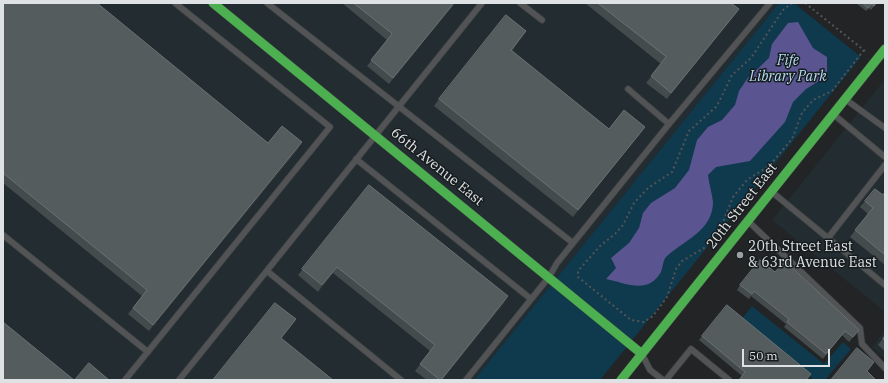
<!DOCTYPE html>
<html>
<head>
<meta charset="utf-8">
<style>
	body { margin:0 }
	#map { position:relative; width:888px; height:383px; overflow:hidden; background:#222426; font-family:"IBM Plex Serif",serif }
	canvas { display:block }
	.frame { position:absolute; inset:0; border:4px solid #dfe2e4; pointer-events:none }
	.scale { position:absolute; left:742px; top:349px; width:88px; height:18px; box-sizing:border-box; border:2px solid #dfe2e4; border-top:0; padding-left:5px; font-size:12px; line-height:14px; white-space:nowrap; color:#dfe2e4; -webkit-text-stroke:3px #171c1e; paint-order:stroke }
</style>
</head>
<body>
<div id="map">
<canvas width="888" height="383"></canvas>
<div class="frame"></div>
<div class="scale">50 m</div>
</div>
<script>
const ctx = document.querySelector('canvas').getContext('2d');
ctx.lineJoin = 'round';
function fillPath(path, color) { ctx.fillStyle = color; ctx.fill(path, 'evenodd'); }
function trace(path, color, width, dash) { ctx.strokeStyle = color; ctx.lineWidth = width; ctx.lineCap = dash ? 'butt' : 'round'; ctx.setLineDash(dash || []); ctx.stroke(path); }
function label(font, color, halo, rows, align = 'center') {
  ctx.font = font + ' "IBM Plex Serif",serif'; ctx.lineWidth = 3; ctx.setLineDash([]); ctx.textBaseline = 'middle'; ctx.strokeStyle = halo; ctx.fillStyle = color; for (const [text, x, y, turn = 0] of rows) {
    ctx.save(); ctx.translate(x, y); ctx.rotate((+turn || 0) * Math.PI / 180); ctx.textAlign = isNaN(turn) ? turn : align; if (halo) ctx.strokeText(text, 0, 0); ctx.fillText(text, 0, 0); ctx.restore();
  }
}
const built = new Path2D(`
	M3,3H779L474,380H3Z
	M885,79V312L772,220Z
	M885,330V359L872,347Z`);
const green = new Path2D(`
	M779,3H794L861,57L600,380H474Z
	M752,306L824,364L843,342L851,349L825,380H810L812,378L741,320Z`);
const water = new Path2D(`
	M798,22L813,48L827,57V76L806,89L793,102L785,122L750,161L716,167L708,175C709,184 712,193 713,202C713,230 685,240 667,256C663,259 663,267 661,272C648,295 626,283 606,279L616,268L611,258L629,243L639,228L643,213L651,203L675,188L689,170L697,140L708,127L722,120L735,105L739,91L747,79L769,58L772,44L788,23Z`);
const path = new Path2D(`
	M792,3L783,10L751,58L732,75L717,106L689,131L672,172L648,188L634,203L623,225L615,234L600,246L578,271V277L631,320L644,322L653,316L667,297L676,269L682,261L704,248L721,227L733,197L747,180L769,166L792,139L802,113L813,100L832,91L864,50
	M805,3L865,51`);
const lane = new Path2D(`
	M267,3L573,243
	M520,3L542,20
	M628,89L669,124
	M845,99L885,128
	M833,114L885,157
	M356,159L531,299
	M885,165L828,238L885,285
	M772,192L828,238
	M748,221L860,328L862,344L885,368
	M3,235L148,352
	M267,271L401,380
	M643,356L650,370L663,380
	M125,380L330,127L175,3
	M179,380L482,3
	M466,380L549,277L557,263L669,124L770,3
	M666,380L691,349L729,380`);
const fast = new Path2D(`
	M213,3L642,354
	M621,380L885,49`);
const wall = new Path2D(`
	M342,3H455L389,84L367,66L387,40Z
	M585,3H731L739,9L667,99L646,83L661,64Z
	M856,3H877L871,10L869,8L866,11Z
	M3,6L268,143L298,149L149,331L128,314L142,296L3,183Z
	M526,31L512,51L609,129L640,133L573,217L434,106L439,99Z
	M369,185L504,303L442,380H427L415,371L430,351L333,273L318,292L298,275Z
	M885,192V265L850,237L868,214L860,207L865,201L883,195Z
	M740,285L856,334L849,342L842,335L823,359L784,327L786,324L751,296L749,299L737,290Z
	M702,336L811,374L742,376L699,340Z
	M885,336V351L878,345Z`);
const shadedWall = new Path2D(`
	M454,3H455L389,84L393,78Z
	M739,9L734,15L667,99L671,93Z
	M645,127L640,133L573,217L578,210Z
	M302,142L298,149L149,331L153,325Z
	M337,267L333,273L318,292L322,285Z
	M508,296L504,303L442,380H441Z`);
const building = new Path2D(`
	M5,3H97L268,143L282,126L302,142L153,325L133,308L147,290L3,173V6Z
	M354,3H454L393,78L371,60L392,34Z
	M598,3H731L739,9L671,93L651,76L666,57Z
	M863,3H876L874,6L871,4L868,8Z
	M506,15L526,31L511,50L609,129L624,110L645,127L578,210L439,99Z
	M369,185L508,296L441,380H440L420,364L435,345L337,267L322,285L302,269Z
	M875,189L883,195L885,192V255L855,230L873,208L865,201Z
	M760,260L775,272L785,261L859,330L853,337L845,331L826,354L787,322L789,319L754,291L752,294L740,285Z
	M275,303L296,319L281,338L333,380H213Z
	M727,305L811,374L806,380H739L745,372L702,336Z
	M3,322L74,380H3Z
	M885,336V341L883,339Z
	M857,348L874,362L867,371L876,380H831Z
	M89,363L109,380H75Z`);
const markers = [
	[740,255,4,"#9da0a2"]
];
const parkNames = [
	["Fife",788,61],
	["Library Park",788,77]
];
const streetNames = [
	["66th Avenue East",437,167,39],
	["20th Street East",742,206,-52]
];
const poiNames = [
	["20th Street East",748,247],
	["& 63rd Avenue East",748,263]
];
fillPath(built, '#222c31');
fillPath(green, '#0f394c');
fillPath(water, '#5a5491');
trace(lane, '#3e4042', 7);
trace(fast, '#3e4042', 10);
trace(path, '#535456', 2, [2, 3]);
trace(lane, '#515354', 5.5);
trace(fast, '#4caf50', 9);
fillPath(wall, '#444b4c');
fillPath(shadedWall, '#2f3536');
fillPath(building, '#545c5d');
trace(building, '#6a7172', 1);
for (const [x, y, r, color] of markers) { const dot = new Path2D(); dot.arc(x, y, r, 0, 2 * Math.PI); ctx.fillStyle = color; ctx.fill(dot); trace(dot, '#171c1e', 1.5); }
label('italic 14px', '#b4ddf4', '#171c1e', parkNames);
label('14px', '#dfe2e4', '#171c1e', streetNames);
label('14px', '#dfe2e4', '#171c1e', poiNames, 'left');
</script>
</body>
</html>
